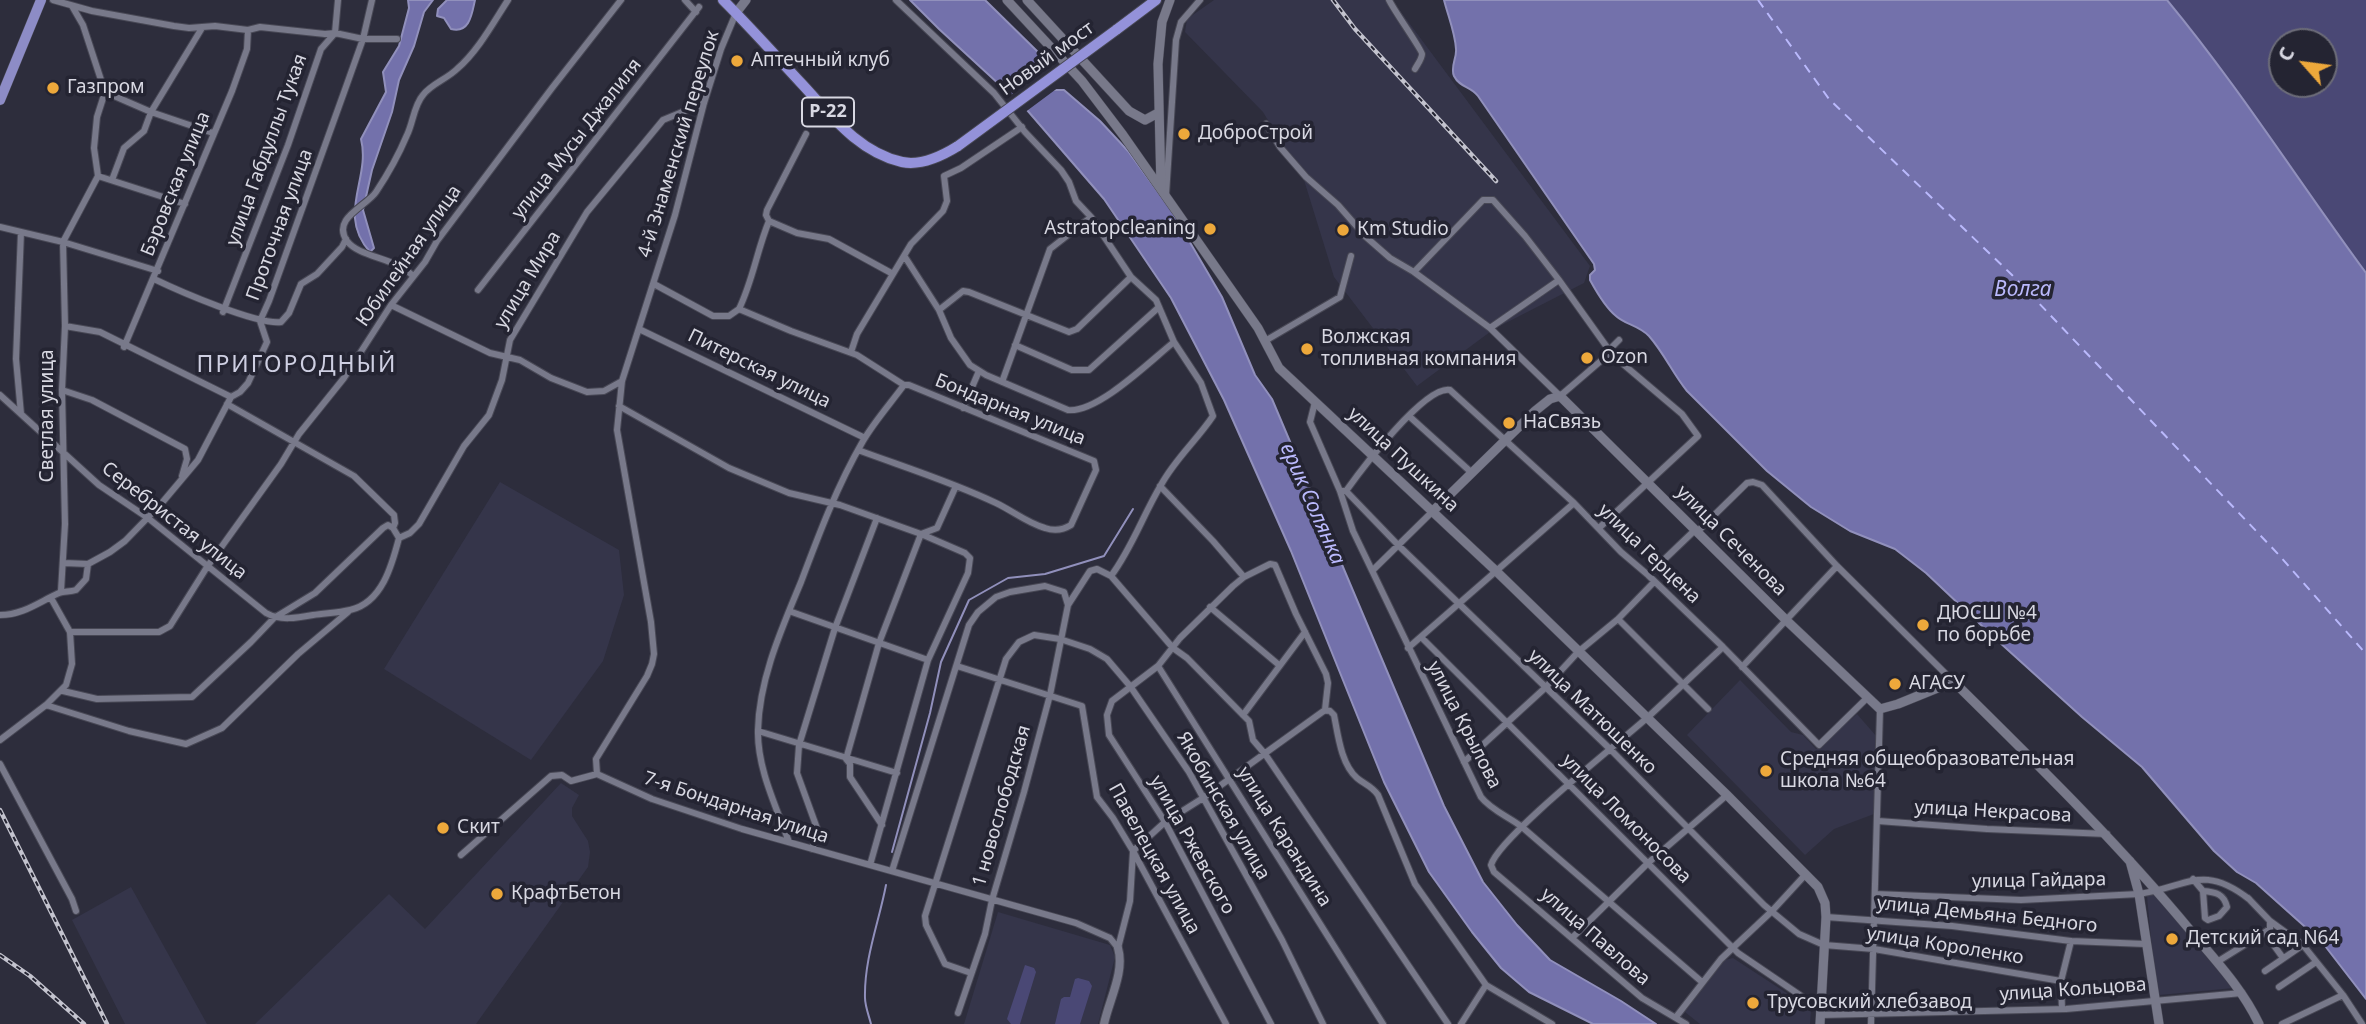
<!DOCTYPE html>
<html>
<head>
<meta charset="utf-8">
<style>
	body { margin:0 }
	#map { position:relative; width:2366px; height:1024px; overflow:hidden; background:#2d2d3c; font-family:"Noto Sans",sans-serif }
	canvas { display:block }
	.north { position:absolute; left:2268px; top:28px; width:70px; height:70px; box-sizing:border-box; background:#242432; border:2px solid #6c6c78; border-radius:50%; rotate:298deg; font-size:19px; font-weight:700; line-height:28px; text-align:center; color:#d8d8e2 }
	.north::after { content:''; display:block; margin:auto; width:24px; height:32px; background:#eda83b; clip-path:polygon(50% 0,100% 100%,50% 72%,0 100%) }
</style>
</head>
<body>
<div id="map">
<canvas width="2366" height="1024"></canvas>
<div class="north">С</div>
</div>
<script>
const ctx = document.querySelector('canvas').getContext('2d');
ctx.lineJoin = 'round';
function fillPath(path, color) { ctx.fillStyle = color; ctx.fill(path, 'evenodd'); }
function trace(path, color, width, dash) { ctx.strokeStyle = color; ctx.lineWidth = width; ctx.lineCap = dash ? 'butt' : 'round'; ctx.setLineDash(dash || []); ctx.stroke(path); }
function label(font, color, halo, rows, align = 'center') {
  ctx.font = font + ' "Noto Sans",sans-serif'; ctx.lineWidth = 7; ctx.setLineDash([]); ctx.textBaseline = 'middle'; ctx.strokeStyle = halo; ctx.fillStyle = color; for (const [text, x, y, turn = 0] of rows) {
    ctx.save(); ctx.translate(x, y); ctx.rotate((+turn || 0) * Math.PI / 180); ctx.textAlign = isNaN(turn) ? turn : align; if (halo) ctx.strokeText(text, 0, 0); ctx.fillText(text, 0, 0); ctx.restore();
  }
}
const built = new Path2D(`
	M1214,0H1392L1590,266L1584,283L1494,329L1417,386L1334,277L1304,180L1263,112L1185,32L1187,19Z
	M500,482L619,550L624,595L603,661L531,760L384,669Z
	M1740,680L1791,732L1803,735L1816,749L1857,714L1877,737L1874,814L1834,829L1805,855L1687,735Z
	M561,783L579,795L572,808V816L588,841L590,852L588,867L476,1024H255L389,894L425,929Z
	M131,887L207,1024H125L72,920Z
	M2156,894L2234,988L2159,995L2155,982L2147,896Z
	M998,912L1110,945L1115,957L1098,1024H964Z
	M1733,958L1811,1009L1810,1024H1700L1685,1012L1725,960Z`);
const green = new Path2D(`
	M2167,0H2366V273C2299,182 2239,87 2167,0ZM2282,42H2324V84H2282Z
	M1025,965L1034,968L1036,972L1020,1024H1011L1007,1019Z
	M1078,978L1089,981L1092,986L1080,1024H1055L1061,999L1064,997H1070L1075,979Z`);
const water = new Path2D(`
	M408,0H433L424,12L414,46L399,80L392,112L372,170L363,210L374,248L370,252C336,214 371,179 361,139L386,92L383,72L399,46L409,8Z
	M447,0H475C472,13 470,34 451,29L444,18L437,16L438,9Z
	M910,0H985L1040,54L1054,90H1064L1100,121L1128,151L1171,210L1222,297L1255,375L1272,399L1444,806L1483,882L1517,925L1550,960L1621,1001L1656,1024H1593L1529,992L1501,968L1472,932L1429,872L1384,782L1291,551L1224,400L1171,298L1104,199L1027,110L939,29Z
	M1444,0H2167C2239,87 2299,182 2366,273V999L2322,942L2256,883L2237,872L2214,851L2142,767L2082,717L1998,641L1926,573L1895,549L1850,531L1811,507L1767,471L1687,391C1673,374 1664,353 1649,336C1638,325 1626,325 1616,316C1606,308 1596,291 1590,280V275L1595,270L1594,264L1478,96C1471,86 1460,88 1454,76C1450,67 1457,58 1456,49C1455,32 1448,16 1444,0Z`);
const pier = new Path2D(`
	M1048,67L1057,87H1059L1024,113L1008,97Z`);
const stream = new Path2D(`
	M892,852L930,713L941,662L969,600L1008,578L1045,574L1104,556L1133,509
	M871,1024C869,1016 865,1006 865,998C864,959 879,922 886,885`);
const ferry = new Path2D(`
	M1758,0L1829,99L2012,275L2279,555L2366,654`);
const minor = new Path2D(`
	M53,0L92,11L174,26L189,28L215,26L248,30L260,27L325,34L335,33L363,39H397
	M685,0L696,12
	M896,0L994,93L1025,132L1061,170L1069,182L1076,201L1091,217L1131,277L1156,300L1174,342L1201,383L1213,416C1197,440 1175,459 1161,485C1143,515 1132,548 1111,576L1097,569L1090,571L1068,605L1050,695L1024,792L992,900L985,934L958,1013
	M1389,0C1393,9 1422,50 1422,54C1422,59 1417,65 1415,69
	M72,6L83,25L105,92L97,117L94,148L98,176
	M736,13L721,49L704,103L675,215L622,381L617,430L651,622L654,654L652,664L647,676L596,759L597,774L652,799L742,829L1076,923L1110,938L1118,948
	M105,92L151,112L213,133
	M1266,124L1280,147L1306,177L1338,205L1366,237L1390,258L1414,272L1490,328L1560,396L1610,353L1609,350L1619,340
	M98,176L185,204
	M112,180L124,148L144,131L151,112L202,28
	M1166,195L1176,40L1181,22L1200,0
	M769,221L797,233L829,239L893,274
	M0,227L63,242L158,271
	M21,232L16,359L21,414
	M905,257L939,310L951,338L970,365L986,375L1068,410C1098,413 1150,361 1174,342
	M1414,272L1483,200H1493L1525,236L1559,280L1609,350
	M413,276C395,257 360,258 347,241C331,218 367,206 376,192C388,174 399,154 407,135C413,123 414,105 423,95C431,84 447,79 457,69C478,51 493,23 508,0
	M154,279C179,291 257,325 281,322L289,313L301,284L317,274L342,247L346,239
	M654,284L713,316H729L739,309
	M478,290L699,7
	M391,305L490,353L520,360L551,378L587,392L604,391L622,381
	M739,309L791,331L857,355L904,385H909L1094,461L1096,470L1071,525C1063,530 1054,531 1045,528C1027,523 1013,511 996,503C952,482 904,467 858,450
	M739,309C753,280 757,250 769,221L766,215L767,210L806,134
	M939,310L963,291L969,292L1069,332L1077,329L1131,277
	M223,312L288,145L321,49L335,33L338,0
	M65,326L100,332L231,397
	M1490,328L1559,280
	M639,329L865,438
	M1265,341L1340,297L1351,256
	M1015,345L1072,370H1089L1159,307
	M124,347L232,91L247,49L248,30
	M851,352L857,334L911,244L943,211L947,201L944,176L961,168L1022,127
	M1002,382L1050,249L1091,217
	M62,390L92,400L185,449L187,459L182,476
	M0,395L99,485L148,518L266,613C280,621 297,618 313,615C325,613 338,613 350,610C382,603 392,565 399,538L393,528L395,523L394,515L354,476L227,404
	M1315,402L1310,422L1340,491L1353,531L1481,797C1491,810 1509,817 1522,827L1702,982
	M619,406L729,468L789,493L840,505L921,534L965,553L970,558L968,573L928,660L870,865
	M963,408L979,371
	M1409,416L1472,473
	M1160,486L1213,541L1244,577
	M1340,491H1346C1361,470 1425,385 1450,390L1574,503L1621,552L1648,575L1723,647L1819,745L1867,698
	M1346,491L1399,546L1610,749L1764,905L1799,934L1824,945L1874,949L2061,981
	M1599,528L1698,436L1682,414L1610,353
	M1697,532L1747,483L1753,482L1762,485L1837,566L1958,686
	M399,538L410,533L419,524L464,446L489,415L502,380L510,340L587,212L663,120L704,103
	M64,563L88,564L110,552L125,541L161,504L198,460L231,397L240,392L248,383L267,342L260,321L269,301L347,84L363,39L372,0
	M1373,570L1433,511
	M1648,575L1695,530
	M1111,576L1173,648L1187,658L1243,715L1249,721L1253,740L1265,754L1448,1024
	M61,591L65,524L62,390L65,326L63,242L98,176
	M1210,607L1279,665
	M789,611L928,660
	M0,615C23,615 39,602 59,593C64,591 70,592 76,590L86,579L88,564
	M1618,619L1708,709
	M70,632H159L170,626L207,567L281,464L299,434L344,378L391,305L425,262L437,241L552,88L621,0
	M1421,637L1738,953L1810,1002L1822,1005
	M1408,648L1574,503
	M957,666L1082,706L1097,797L1113,818L1133,851L1226,1024
	M1158,666L1383,1024
	M1742,667L1837,566
	M63,691L97,699L192,697L251,642L274,618L315,593L383,528L388,525L393,528
	M46,705L66,685L72,664L70,632L51,598
	M1243,715L1305,632
	M758,731L897,773
	M0,740L46,705L129,731L186,744L222,728L298,654L348,612
	M1464,762L1545,688L1578,652L1618,619L1654,582
	M0,764L72,899L76,911
	M1878,821L1987,829L2107,834
	M882,825L850,777V764L846,759L879,643L921,534L937,528L956,486
	M789,842C776,806 757,768 758,730C759,679 782,628 801,582C819,534 837,486 863,441C874,422 890,404 904,385
	M812,849L818,831L797,773L799,745L835,628L877,518
	M461,855L551,776L562,775L571,781L597,774
	M892,871L969,625L978,612L996,597L1010,592L1045,586L1064,592L1068,605
	M2193,879L2203,891L2205,918L2208,920L2219,916L2227,907C2224,894 2216,892 2203,891
	M1875,894L2021,900L2139,894C2188,887 2202,863 2249,899
	M1826,917L1952,926L2071,941L2145,944
	M2270,921L2303,945L2343,995L2362,1024
	M2265,933L2283,958
	M1573,937L1648,863L1727,795
	M1118,948L1130,901L1133,851L1165,822L1203,798L1325,710
	M2217,962L2270,929V921L2248,898
	M2265,971L2303,945
	M971,973L945,964L926,925L925,916L1006,659L1019,642L1034,635L1060,639L1090,649L1107,659L1130,686L1189,772L1282,940L1323,1024
	M2279,987L2316,962
	M2062,1009L2061,981L2071,941
	M1821,1015L2066,1009L2242,993
	M1676,1017L1721,959L1772,911L1806,874
	M1271,1024L1165,822L1109,735L1107,715L1112,701L1158,666L1180,638L1233,586L1244,577L1270,564L1275,565L1296,614L1326,674L1328,683L1325,710L1330,711L1334,715C1338,735 1341,764 1357,778C1364,784 1372,786 1378,795L1415,884L1486,985L1552,1024
	M1461,1024L1486,985
	M1686,1024L1642,998L1494,872L1491,865C1499,837 1619,743 1648,717C1673,694 1698,670 1723,647
	M1871,1024L1880,709
	M2282,1024L2343,995`);
const tertiary = new Path2D(`
	M1104,1024C1109,1000 1125,972 1118,948`);
const secondary = new Path2D(`
	M1007,0L1082,81L1123,135L1258,328L1279,368L1496,571L1727,795L1818,887L1825,903L1826,917L1820,1024
	M1027,0L1129,111L1145,120L1158,113
	M736,13L746,0
	M1161,188L1158,64L1162,22L1170,0
	M1433,511L1535,411L1550,399L1560,396L1786,620L1880,709L1898,704L1940,687L1958,686C2038,765 2118,843 2190,930C2215,960 2242,988 2259,1024
	M2130,861L2139,894L2159,1024`);
const primary = new Path2D(`
	M0,100L41,0`);
const trunk = new Path2D(`
	M723,0C750,27 775,55 801,83C830,114 858,152 902,162C921,166 942,156 958,146
	M1116,30L1156,0`);
const rail = new Path2D(`
	M1333,0L1355,29L1496,181
	M0,810L107,1024
	M0,955L30,976L84,1024`);
const trunkBridge = new Path2D(`
	M958,146L1116,30`);
const markers = [
	[737,61,7,"#eda83b"],
	[53,88,7,"#eda83b"],
	[1184,134,7,"#eda83b"],
	[1210,229,7,"#eda83b"],
	[1343,230,7,"#eda83b"],
	[1307,349,7,"#eda83b"],
	[1587,358,7,"#eda83b"],
	[1509,423,7,"#eda83b"],
	[1923,625,7,"#eda83b"],
	[1895,684,7,"#eda83b"],
	[1766,771,7,"#eda83b"],
	[443,828,7,"#eda83b"],
	[497,894,7,"#eda83b"],
	[2172,939,7,"#eda83b"],
	[1753,1003,7,"#eda83b"]
];
const shields = [
	[828,112,52]
];
const shieldNames = [
	["Р-22",828,112]
];
const streetNames = [
	["Новый мост",1047,59,-36],
	["улица Мусы Джалиля",577,139,-52],
	["4-й Знаменский переулок",679,144,-73],
	["улица Габдуллы Тукая",267,150,-70],
	["Бэровская улица",176,184,-68],
	["Проточная улица",280,225,-70],
	["Юбилейная улица",409,256,-55],
	["улица Мира",528,280,-59],
	["Питерская улица",759,369,26],
	["Бондарная улица",1010,410,22],
	["Светлая улица",48,416,-90],
	["улица Пушкина",1403,460,43],
	["Серебристая улица",174,521,38],
	["улица Сеченова",1731,541,45],
	["улица Герцена",1649,554,44],
	["улица Матюшенко",1592,712,44],
	["улица Крылова",1464,725,63],
	["1 новослободская",1002,806,-74],
	["Якобинская улица",1223,806,60],
	["7-я Бондарная улица",736,808,18],
	["улица Некрасова",1993,812,3],
	["улица Ломоносова",1626,819,45],
	["улица Карандина",1284,837,58],
	["улица Ржевского",1192,845,61],
	["Павелецкая улица",1154,859,61],
	["улица Гайдара",2039,881,-1],
	["улица Демьяна Бедного",1987,915,6],
	["улица Павлова",1595,937,41],
	["улица Короленко",1945,946,9],
	["улица Кольцова",2073,990,-4]
];
const poiNames = [
	["Аптечный клуб",751,61],
	["Газпром",67,88],
	["ДоброСтрой",1198,134],
	["Astratopcleaning",1196,229,"right"],
	["Кm Studio",1357,230],
	["Волжская",1321,338],
	["топливная компания",1321,360],
	["Ozon",1601,358],
	["НаСвязь",1523,423],
	["ДЮСШ №4",1937,614],
	["по борьбе",1937,636],
	["АГАСУ",1909,684],
	["Средняя общеобразовательная",1780,760],
	["школа №64",1780,782],
	["Скит",457,828],
	["КрафтБетон",511,894],
	["Детский сад N64",2186,939],
	["Трусовский хлебзавод",1767,1003]
];
const waterNames = [
	["Волга",2023,290],
	["ерик Солянка",1312,504,66]
];
const quarterNames = [
	["ПРИГОРОДНЫЙ",297,365]
];
fillPath(built, '#35354a');
fillPath(green, '#4a4875');
fillPath(water, '#7371ab');
trace(water, '#9190bc', 2);
fillPath(pier, '#2d2d3c');
trace(stream, '#9190bc', 2);
trace(ferry, '#bab9fc', 2, [9, 7]);
trace(minor, '#484855', 8);
trace(tertiary, '#484855', 10);
trace(secondary, '#484855', 10);
trace(primary, '#484855', 11);
trace(trunk, '#484855', 12);
trace(minor, '#78798a', 6);
trace(tertiary, '#78798a', 8);
trace(secondary, '#78798a', 9);
trace(primary, '#8d8cc6', 10);
trace(trunk, '#9492da', 10);
trace(rail, '#c3c3ce', 4.5);
trace(rail, '#242432', 2, [5]);
trace(trunkBridge, '#484855', 12, []);
trace(trunkBridge, '#9492da', 10);
for (const [x, y, r, color] of markers) { const dot = new Path2D(); dot.arc(x, y, r, 0, 2 * Math.PI); ctx.fillStyle = color; ctx.fill(dot); trace(dot, '#242432', 2.5); }
for (const [x, y, w] of shields) { const box = new Path2D(); box.roundRect(x - w / 2, y - 14.5, w, 29, 5); ctx.fillStyle = '#242432'; ctx.fill(box); trace(box, '#d8d8e2', 2); }
label('bold 18px', '#d8d8e2', null, shieldNames);
label('19px', '#d8d8e2', '#242432', streetNames);
label('19px', '#d8d8e2', '#242432', poiNames, 'left');
label('italic 21px', '#bab9fc', '#242432', waterNames);
ctx.letterSpacing = '2px';
label('23px', '#cecfe2', '#242432', quarterNames);
ctx.letterSpacing = '0px';
</script>
</body>
</html>
